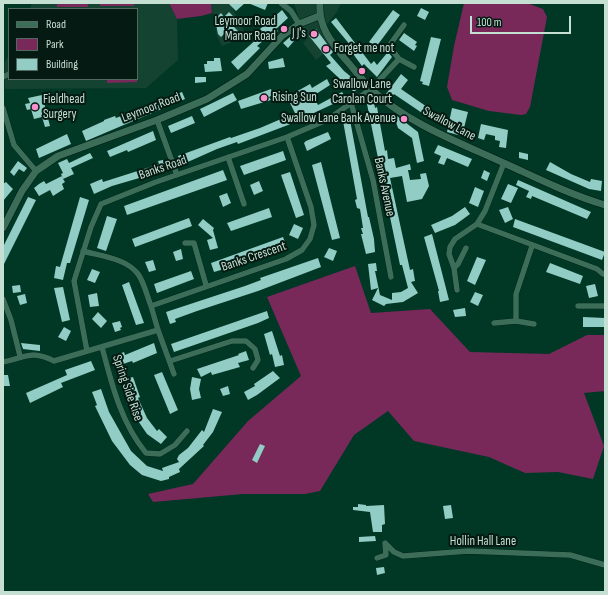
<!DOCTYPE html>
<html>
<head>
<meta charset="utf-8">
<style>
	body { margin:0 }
	#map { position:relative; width:608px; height:595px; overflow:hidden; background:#003725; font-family:"Sofia Sans Condensed",sans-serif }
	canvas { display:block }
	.frame { position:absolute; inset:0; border:4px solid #c5dfd3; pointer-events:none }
	.legend { position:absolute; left:8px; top:8px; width:130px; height:72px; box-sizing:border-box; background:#051a12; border:1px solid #52695f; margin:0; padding:5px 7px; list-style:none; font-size:12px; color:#c5dfd3 }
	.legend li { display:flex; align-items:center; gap:8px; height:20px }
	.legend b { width:20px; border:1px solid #52695f }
	.scale { position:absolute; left:470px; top:16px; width:101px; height:18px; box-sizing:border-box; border:2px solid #c5dfd3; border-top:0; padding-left:5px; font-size:12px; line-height:14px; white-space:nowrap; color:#c5dfd3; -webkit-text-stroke:3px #051a12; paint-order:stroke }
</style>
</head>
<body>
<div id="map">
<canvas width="608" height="595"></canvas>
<div class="frame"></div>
<ul class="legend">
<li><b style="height:5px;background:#3b6d59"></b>Road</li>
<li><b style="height:11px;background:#78295a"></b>Park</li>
<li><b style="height:11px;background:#91cdc5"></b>Building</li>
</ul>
<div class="scale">100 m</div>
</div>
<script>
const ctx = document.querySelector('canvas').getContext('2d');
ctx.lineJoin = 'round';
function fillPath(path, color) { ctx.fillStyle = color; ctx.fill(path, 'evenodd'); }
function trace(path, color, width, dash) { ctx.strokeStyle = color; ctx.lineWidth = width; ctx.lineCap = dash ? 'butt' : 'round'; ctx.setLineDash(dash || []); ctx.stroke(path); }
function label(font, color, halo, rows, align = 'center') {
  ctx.font = font + ' "Sofia Sans Condensed",sans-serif'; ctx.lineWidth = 4; ctx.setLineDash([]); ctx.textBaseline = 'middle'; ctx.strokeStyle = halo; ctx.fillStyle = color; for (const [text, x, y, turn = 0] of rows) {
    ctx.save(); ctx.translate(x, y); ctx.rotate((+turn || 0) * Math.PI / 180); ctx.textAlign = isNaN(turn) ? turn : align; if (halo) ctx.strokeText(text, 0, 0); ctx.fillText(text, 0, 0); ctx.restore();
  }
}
const built = new Path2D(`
	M32,3H169L177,19L178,60L146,88L5,89V62L9,54V79H137V9H30Z
	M211,3H230L244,31L235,41L222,46L217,36Z
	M294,3H341L337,12L327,24L331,48L316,60L303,43L308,38L304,34Z`);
const green = new Path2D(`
	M57,3H88V7H57Z
	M100,3H134V6H100Z
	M169,3H211L212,13L201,16L177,19Z
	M464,3H527L543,9L547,17L530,107L526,114L521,115L489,111L452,100L447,87L454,46Z
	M107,79H137V82L107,83Z
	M355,266L371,313L430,309L470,352L549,354L587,335H605V391L584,393L604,446L593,479L558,472L525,473L489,457L414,441L388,411L354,435L320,491L305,494H243L153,502L148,494L193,484L248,421L301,376L267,297Z`);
const building = new Path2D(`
	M228,3H245L236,11Z
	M248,3H268L265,10Z
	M421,8L429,12L425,20L417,16Z
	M282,10L288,18L276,29L278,31L273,35L271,34L257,46L260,48L238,70L231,62L259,37L257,35L262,31L260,29Z
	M393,10L400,15L376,47L369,42Z
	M229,12L238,21L233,26L240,33L232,41L224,34L221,37L218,34L215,19L221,13L224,17Z
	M336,18L371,64L374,61L377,65L388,52L392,57L377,77L364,64L362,66L348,47L351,46L331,22Z
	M316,29L333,52L330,55L344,71L361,85L354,92L326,66L331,63L309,36Z
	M404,33L417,42L415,45L417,46L414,51L399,40Z
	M290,37L294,41L288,48L283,43Z
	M431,37L441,39L429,86L422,84L423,82L420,81Z
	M214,58H220L222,71L205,72L204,64H207V61H214Z
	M283,58L285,67L269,69L268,62Z
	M401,74L408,80L401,89L433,111L428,117L394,94L391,98L386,94Z
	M195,77H206V82L195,83Z
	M327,79L330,85L313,96L318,105L342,92L346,98L288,125L238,144L237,142L217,149L181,165L178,156L230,137L231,138L260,128L295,113L287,97L310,84L312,88Z
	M271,89L273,95L269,97L271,100L241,109L238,101Z
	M182,92L185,99L86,141L82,131L104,121V120L115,116L116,118Z
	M233,93L237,100L204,117L200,109Z
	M42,95L50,126L45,127L42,117L34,119L31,109L27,110L25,104L30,103L28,98Z
	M374,102L375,108L377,107L385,151L387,150L388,159L394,158L396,168L410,164L411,170H408L410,180L421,179L420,174L426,173L429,186L422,199L407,202L402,176L390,178L410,270L413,269L415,281L411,282L418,293L403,302L386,304L384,306L372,300L378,288L371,290L368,264L376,263L377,271H375L380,295L392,300V293L401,292L408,288L402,265H400L381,174H384L381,157L378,158L369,114L367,104Z
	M452,108L468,112L462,136L447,132Z
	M393,113L418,132L424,161L417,163L412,138L398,128Z
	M192,116L195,123L171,133L168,126Z
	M350,120L368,217H369L374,239L375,252L366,254L361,234H363L361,228H363L360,209L357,208L355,200L357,199L343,121Z
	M481,124L508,130L506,148L499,147L500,141L495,140V136L486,134L484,140L478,138Z
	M153,131L156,140L128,152L127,150L110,157L107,151Z
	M328,132L331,139L307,151L304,143L306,141Z
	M67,134L71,144L39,158L36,149Z
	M438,145L472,159L468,167L447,158L444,165L438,163L441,156L434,153Z
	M283,151L286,160L244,175L240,166Z
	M519,152L528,154V160L519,158Z
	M90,153L93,158L71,168L74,174L63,179L65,182L62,184L64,189L53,196L50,190L39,196L34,188L39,184L44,181L46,184L62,176L63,179L61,174L63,173L58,163L67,159L69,163Z
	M163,160L166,169L153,174L112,186L94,194L90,184L102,179L103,182L147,168L159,164L158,161Z
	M18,161L27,168L24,172L19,169L14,176L10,172Z
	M321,162L340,238L332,240L312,165Z
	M550,162L571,174L590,182L591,179L602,181L601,191L589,189L546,170Z
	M223,170L227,180L127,215L124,206Z
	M484,170L490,173L487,181L481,178Z
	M290,172L304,215L296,218L281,175Z
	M518,180L591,212L587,219L532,196L531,199L526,197L529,191L516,185Z
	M259,181L263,191L254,195L250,185Z
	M6,182L13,189L3,201V184Z
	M508,184L518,188L511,203L501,199Z
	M475,187L484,191L478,207L469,203Z
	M227,193L231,203L223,207L219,196Z
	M28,197L36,200L3,266V247Z
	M80,197L89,200L70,263H67L63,280L54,278L56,266L60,267Z
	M465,207L470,214L455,225L435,233L431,225L452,216Z
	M508,207L513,219L505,223L499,210Z
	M269,208L272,217L231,231L227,223Z
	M107,216L117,219L106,251L97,248Z
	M189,218L192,226L135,247L132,239Z
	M203,219L214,228L213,230L218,248L210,250L207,240L213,238L198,225Z
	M515,219L605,252L602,260L513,227Z
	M294,224L303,228L298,239L289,235Z
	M432,234L449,300L440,302L438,291H439L424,237Z
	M283,237L286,245L241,264L214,272L211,263Z
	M329,248L337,251L333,261L324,257Z
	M181,249L183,259L176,261L173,252Z
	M477,257L486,260L475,285L467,281Z
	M318,258L321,267L258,291L197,311L175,319L176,322L170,324L166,312L245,286L261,280L260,278Z
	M153,260L156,270L149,272L145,262Z
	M550,263L583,276L580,284L546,272Z
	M92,269L100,272L95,283L87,280Z
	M191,271L194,279L157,293L154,284Z
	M129,282L144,323L136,325L122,285Z
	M595,284L598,296L589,298L586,286Z
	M20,285L21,292L13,293L12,286Z
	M63,287L70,320L62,322L54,288Z
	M475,292L483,295L478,306L470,302Z
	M97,293L99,306L90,307L88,295Z
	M25,294L27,303L20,305L17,296Z
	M465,308L466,316L455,317L453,310Z
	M267,311L269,318L258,323L174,352L171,344Z
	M98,312L107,321L101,328L92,319Z
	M583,317L605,318V327H583Z
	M120,321L122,327L120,328L121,330L115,332L112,323Z
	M64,327L71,331L66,341L58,337Z
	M272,331L280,356L282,355L284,365L275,367L272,354L270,355L264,334Z
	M21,343L40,345V351L23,349Z
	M154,343L157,353L133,363L132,361L117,366L114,356L124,352L125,355Z
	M246,351L249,360L238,363L240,367L212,375L211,372L201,377L197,369L239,355L238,354Z
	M91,361L95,370L61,383L63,387L30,403L26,393L67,375L65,370Z
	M273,371L280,378L257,395L248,400L244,392L255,386L254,384Z
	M162,372L178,410L170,414L154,375Z
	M3,375H8L10,386H3Z
	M133,377L140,397L138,398L147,418L157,431L159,429L167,437L161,444L147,434L134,415L135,414L133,410L135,409L123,380Z
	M192,377L201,379L199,389L201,398L192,400L190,389Z
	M228,386L230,394L223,396L220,389Z
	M101,389L109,412L131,451L147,466L163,471L162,468L179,462L177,459L179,455L188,448L202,430L204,432L213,409L222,412L213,432L203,445L204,446L179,469L180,472L169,477V479L161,481L142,475L130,465L112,441L95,406L97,405L92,392Z
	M260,444L265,446L257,463L252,460Z
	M358,504L366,505V506L384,505L385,524L382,525V532H373L370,512L353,510V507H358Z
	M451,505L453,518L445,519L443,506Z
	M375,536L376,541L359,542V537Z
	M384,567L385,573L377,575L376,568Z`);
const minor = new Path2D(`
	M281,3L291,11L299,24
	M399,59L389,46L404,25
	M3,77L9,74
	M351,103L373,180L391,277
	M3,108L14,145L36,171
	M157,120L177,175
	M228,157L244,204
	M477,224L485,211L504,163
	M185,243H194L206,285
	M83,251C100,256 126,258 138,274C144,282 147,296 151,306
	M454,268L458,264L466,248
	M457,290L454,268L449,254L450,247L455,239L477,224L597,269L603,274
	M3,299L11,320L20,356
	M578,306H605
	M516,321L534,324
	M494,323L516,321V294L532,246
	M102,347C112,385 121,423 146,453L160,454L175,445L187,431
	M87,351L74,281L91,227L101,204L156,182L287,137L327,120L371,89L399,59L414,67
	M170,361L232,341H246L255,349L258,360L253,368
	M3,362C26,358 30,349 54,361L158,330
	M174,374L158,330L151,306L286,259L302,250L310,239L314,225L311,207L287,137
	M377,558L386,555L385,543L394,552L403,556L468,551L570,555L605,565`);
const tertiary = new Path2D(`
	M320,3C318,26 331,42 345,59C354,69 362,80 371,89C406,123 463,144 506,164C539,179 571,195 605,205
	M3,228L22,191L36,171L58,156L157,120L207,99L247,74L282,36L299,24L319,16`);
const markers = [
	[284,29,4,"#f890cb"],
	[314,34,4,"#f890cb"],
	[326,49,4,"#f890cb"],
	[362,71,4,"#f890cb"],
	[264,98,4,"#f890cb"],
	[35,107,4,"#f890cb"],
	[404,119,4,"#f890cb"]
];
const poiNames = [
	["Leymoor Road",276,22],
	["Manor Road",276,37],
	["J J's",306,34],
	["Forget me not",334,49,"left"],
	["Swallow Lane",362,85,"center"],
	["Carolan Court",362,100,"center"],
	["Rising Sun",272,98,"left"],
	["Fieldhead",43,100,"left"],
	["Surgery",43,115,"left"],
	["Swallow Lane Bank Avenue",396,119]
];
const streetNames = [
	["Leymoor Road",151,108,-21],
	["Swallow Lane",449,124,28],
	["Banks Road",163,168,-19],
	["Banks Avenue",384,187,78],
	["Banks Crescent",254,257,-19],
	["Spring Side Rise",127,388,71],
	["Hollin Hall Lane",483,542]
];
fillPath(built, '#154332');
fillPath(green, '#78295a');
fillPath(building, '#91cdc5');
trace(minor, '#021b11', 6);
trace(tertiary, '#021b11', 8);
trace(minor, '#3b6d59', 5.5);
trace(tertiary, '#3b6d59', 7);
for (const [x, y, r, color] of markers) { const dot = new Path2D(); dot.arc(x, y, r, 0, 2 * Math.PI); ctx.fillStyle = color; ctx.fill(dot); trace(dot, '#051a12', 1.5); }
label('13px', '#c5dfd3', '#051a12', poiNames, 'right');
label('13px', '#c5dfd3', '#051a12', streetNames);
</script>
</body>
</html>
